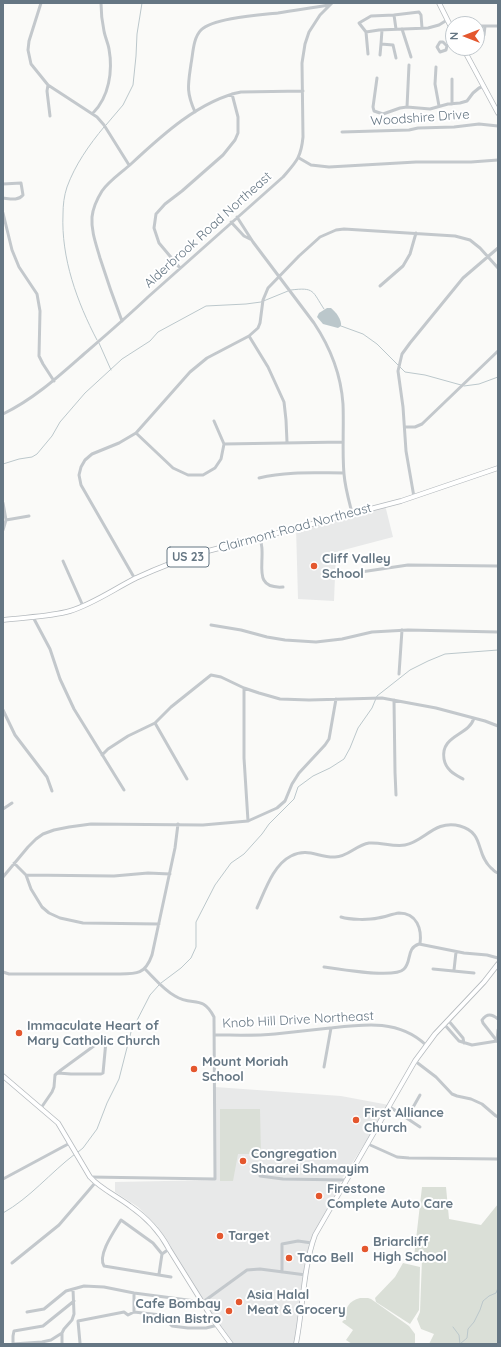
<!DOCTYPE html>
<html>
<head>
<meta charset="utf-8">
<style>
	body { margin:0 }
	#map { position:relative; width:501px; height:1347px; overflow:hidden; background:#fafaf8; font-family:Quicksand,sans-serif }
	canvas { display:block }
	.frame { position:absolute; inset:0; border:4px solid #657683; pointer-events:none }
	.north { position:absolute; left:445px; top:16px; width:40px; height:40px; box-sizing:border-box; background:#fff; border:1px solid #c1c8cd; border-radius:50%; rotate:270deg; font-size:11px; font-weight:700; line-height:16px; text-align:center; color:#657683 }
	.north::after { content:''; display:block; margin:auto; width:14px; height:18px; background:#e4572e; clip-path:polygon(50% 0,100% 100%,50% 72%,0 100%) }
</style>
</head>
<body>
<div id="map">
<canvas width="501" height="1347"></canvas>
<div class="frame"></div>
<div class="north">N</div>
</div>
<script>
const ctx = document.querySelector('canvas').getContext('2d');
ctx.lineJoin = 'round';
function fillPath(path, color) { ctx.fillStyle = color; ctx.fill(path, 'evenodd'); }
function trace(path, color, width, dash) { ctx.strokeStyle = color; ctx.lineWidth = width; ctx.lineCap = dash ? 'butt' : 'round'; ctx.setLineDash(dash || []); ctx.stroke(path); }
function label(font, color, halo, rows, align = 'center') {
  ctx.font = font + ' Quicksand,sans-serif'; ctx.lineWidth = 4; ctx.setLineDash([]); ctx.textBaseline = 'middle'; ctx.strokeStyle = halo; ctx.fillStyle = color; for (const [text, x, y, turn = 0] of rows) {
    ctx.save(); ctx.translate(x, y); ctx.rotate((+turn || 0) * Math.PI / 180); ctx.textAlign = isNaN(turn) ? turn : align; if (halo) ctx.strokeText(text, 0, 0); ctx.fillText(text, 0, 0); ctx.restore();
  }
}
const built = new Path2D(`
	M385,505L393,537L336,552L334,601L298,599L296,527Z
	M215,1087L341,1096L389,1105L342,1179L314,1239L309,1260L298,1344H229L200,1300L157,1226L138,1207L115,1192V1182L216,1180Z`);
const green = new Path2D(`
	M220,1109H260L261,1154H238L233,1181H220Z
	M422,1187H446L449,1219L481,1225L498,1204V1344H429L434,1334L421,1329L417,1319L420,1312L422,1259L414,1257Z
	M403,1263L420,1267L419,1310L410,1324L376,1302L375,1298L395,1277Z
	M360,1298H368L371,1299L409,1326L415,1334V1344H352L346,1340L353,1330L342,1322L344,1320H346C344,1308 349,1301 360,1298Z`);
const water = new Path2D(`
	M327,308H331C336,312 342,320 341,326L338,328L323,324L317,317L319,313Z`);
const stream = new Path2D(`
	M106,125L123,105L133,85L136,56L137,34L142,3
	M291,290C315,287 312,291 324,309
	M341,326L363,334L377,344L405,372L425,375L461,385
	M97,340C77,302 61,258 63,214C63,205 64,196 67,187C75,165 89,145 104,127
	M99,343L111,370
	M464,386L479,384L498,377
	M3,464L19,459L32,457L37,454L52,436L60,422L85,393L122,359L150,341L158,332L206,306L246,304L261,302L288,291
	M161,983L181,968L191,958L196,947V922L215,885L231,863L244,854L262,834L269,824L294,799L298,787L313,776L330,768L344,759L350,748L358,728L372,708L377,696L410,670L428,661L445,654L498,650
	M78,1152L83,1148L97,1129L107,1103L119,1079L131,1032L150,995L159,985
	M3,1213C30,1198 50,1173 75,1154
	M453,1327L459,1335L460,1344
	M460,1344L467,1338L468,1329L474,1322L480,1310L483,1301L489,1296L496,1293L498,1288`);
const minor = new Path2D(`
	M41,3L29,41L28,50L31,64L48,85L97,117L104,125L129,165
	M394,15L419,12L421,15L422,28
	M477,26H485
	M396,29L394,15L371,16L359,23L366,32L379,30L428,28L439,25L447,20
	M402,29L411,57
	M382,30L381,44L393,45L396,58
	M366,32L368,54
	M477,35H484L485,26H498
	M447,46L443,42H440L437,47L440,52L446,50L447,46L453,42
	M380,55L381,44
	M436,67L435,84L439,106
	M377,78L373,107L374,111L383,114L400,108L407,107L430,109L448,104L460,103L467,101L473,93L479,88L484,86
	M48,85L47,91L50,116
	M452,104V79
	M407,107L409,65
	M195,112C186,92 188,85 191,64C193,54 193,38 201,30C213,18 260,15 278,13C295,10 312,8 329,5
	M93,113C109,97 113,71 109,49C108,43 105,37 104,31C102,22 101,12 101,3
	M342,132L409,130L418,128L454,127L479,124L498,126
	M299,158L311,165L329,167L416,162H471L498,160
	M3,184L21,183L23,195C18,201 11,199 3,198
	M3,213L12,250L19,267L37,294L40,311L39,356L43,364L54,381
	M237,217L253,242L314,323C330,347 341,375 343,404C344,427 342,451 344,474C345,487 349,501 352,513
	M231,222L244,236L250,239
	M180,268L159,243L154,228L156,214L165,204L182,191L223,155L235,140L238,133V117L232,94
	M380,286L403,266L410,254L416,233
	M122,321C114,300 107,280 100,258C96,244 91,231 92,217C93,208 97,199 102,191C109,181 121,173 131,164C161,136 200,100 241,92L303,91
	M249,336L268,367L284,402L286,420L287,442
	M3,414C34,399 59,376 84,354C106,335 127,317 148,297L283,177C296,162 301,158 303,137L302,63L305,44L309,32L320,15L332,3
	M405,427H415L422,424L498,351
	M136,433L173,468L188,475H203L215,468L221,459L224,444L214,421
	M224,444L343,442
	M259,478C287,471 316,473 344,473
	M414,497L406,451L403,407L398,371L402,354L410,343L463,278L498,248
	M3,503L6,520L3,530
	M6,520L29,516
	M260,538C261,542 262,546 262,550C263,568 255,589 283,587
	M63,561L83,606
	M354,573L408,565L498,566
	M135,579L81,485L79,475L81,467L85,460L92,454L119,443L136,433L190,372L207,358L249,336L258,328L260,323L263,300L268,288L299,256L320,237L336,230L344,229L455,236L470,240L480,248L498,268
	M33,617L50,649L60,679L74,709L124,790
	M211,625L241,630L267,637L285,640L316,642L342,639L372,632L408,630L498,632
	M399,674L402,630
	M244,688V758L248,821
	M394,700L395,772L396,795
	M3,710L15,735L47,777L52,791
	M155,723L187,779
	M102,755L108,749L128,736L155,723L171,707L211,675L221,677L244,688L259,693L280,699L309,700L382,698L436,708L485,721L498,726
	M463,779C454,774 446,770 444,759C440,735 469,736 474,718
	M3,809L12,803
	M14,863L26,875L31,889L42,907L49,913L60,918L83,923L159,924
	M26,875L114,876L148,873L170,874
	M3,877L28,847L36,839L43,834L54,830L69,827L91,824L203,825L248,821L277,808L285,801L292,784L299,773L325,745L329,739L336,699
	M257,908C265,891 273,865 291,856C308,847 319,858 335,857C348,857 356,845 369,843C381,842 393,847 405,845C424,842 435,819 460,826C485,833 475,853 491,868C494,870 494,872 498,873
	M341,917C350,920 369,920 378,918C385,917 392,914 399,913C417,913 422,929 420,944
	M324,967C338,969 395,979 404,969C412,961 406,948 419,944L464,953L487,955L498,958
	M433,969L474,973
	M454,970L456,952
	M3,972L9,974H117C136,974 145,975 152,955L175,848L178,824
	M498,1019C492,1014 487,1013 482,1020L483,1023L497,1041L498,1030
	M448,1020L463,1038L464,1043
	M444,1024L459,1041L472,1045L497,1041L498,1042
	M214,1035C234,1035 255,1036 275,1034C294,1032 312,1030 330,1028C364,1024 399,1019 426,1045
	M415,1061L436,1077L452,1094L457,1096L471,1099L482,1104L496,1116L498,1117
	M324,1067L331,1028
	M390,1107L420,1127
	M41,1108L52,1092L54,1087L55,1075L61,1070L102,1040L105,1039L106,1041L103,1073L101,1074H71L58,1073
	M407,1118L420,1095
	M368,1144L397,1157L409,1158L498,1159
	M260,1176L283,1179L346,1180
	M90,1177L215,1179L214,1017C202,994 193,1007 175,996C164,990 154,978 145,969
	M3,1179L70,1143
	M169,1249L162,1254L153,1243L121,1220C115,1230 97,1255 104,1266L171,1277
	M12,1263L59,1225L95,1183
	M282,1272V1244L298,1241L312,1243
	M159,1274L162,1254
	M27,1312L44,1309L66,1291L84,1286L104,1287L134,1293L203,1302L247,1270L260,1269L306,1275
	M134,1312V1293
	M80,1343L78,1321L124,1312L128,1315L134,1312L161,1315L172,1326L188,1328H206L218,1325
	M13,1344V1336L14,1331L43,1326L74,1301
	M13,1344L42,1342L51,1340L62,1333
	M62,1344V1333L64,1329L72,1320L74,1314L73,1289`);
const major = new Path2D(`
	M439,3L453,31
	M463,48L498,113
	M3,620C25,617 49,617 70,611C93,604 114,589 136,578C158,568 181,559 204,552L401,501L498,468
	M3,1076L58,1123L90,1177C101,1189 117,1196 130,1206C146,1217 160,1232 169,1249L212,1318L231,1344
	M296,1344C303,1309 303,1268 315,1235L415,1061L435,1034L484,982L498,964`);
const markers = [
	[314,566,4,"#e4572e"],
	[19,1033,4,"#e4572e"],
	[194,1069,4,"#e4572e"],
	[356,1120,4,"#e4572e"],
	[243,1161,4,"#e4572e"],
	[319,1196,4,"#e4572e"],
	[220,1236,4,"#e4572e"],
	[365,1249,4,"#e4572e"],
	[289,1258,4,"#e4572e"],
	[239,1302,4,"#e4572e"],
	[229,1311,4,"#e4572e"]
];
const shields = [
	[188,557,42]
];
const shieldNames = [
	["US 23",188,557]
];
const streetNames = [
	["Woodshire Drive",420,118,-4],
	["Alderbrook Road Northeast",208,230,-42],
	["Clairmont Road Northeast",295,528,-15],
	["Knob Hill Drive Northeast",298,1020,-3]
];
const poiNames = [
	["Cliff Valley",322,559],
	["School",322,574],
	["Immaculate Heart of",27,1026],
	["Mary Catholic Church",27,1041],
	["Mount Moriah",202,1062],
	["School",202,1077],
	["First Alliance",364,1113],
	["Church",364,1128],
	["Congregation",251,1154],
	["Shaarei Shamayim",251,1169],
	["Firestone",327,1189],
	["Complete Auto Care",327,1204],
	["Target",228,1236],
	["Briarcliff",373,1242],
	["High School",373,1257],
	["Taco Bell",297,1258],
	["Asia Halal",247,1295],
	["Meat & Grocery",247,1310],
	["Cafe Bombay",221,1304,"right"],
	["Indian Bistro",221,1319,"right"]
];
fillPath(built, '#e8e9e9');
fillPath(green, '#dadfd7');
fillPath(water, '#bbc7cb');
trace(stream, '#bbc7cb', 1);
trace(major, '#b5babe', 5.5);
trace(minor, '#c3c8cc', 3);
trace(major, '#fff', 4);
for (const [x, y, r, color] of markers) { const dot = new Path2D(); dot.arc(x, y, r, 0, 2 * Math.PI); ctx.fillStyle = color; ctx.fill(dot); trace(dot, '#fff', 1.5); }
for (const [x, y, w] of shields) { const box = new Path2D(); box.roundRect(x - w / 2, y - 10, w, 20, 3); ctx.fillStyle = '#fff'; ctx.fill(box); trace(box, '#657683', 1); }
label('bold 12px', '#657683', null, shieldNames);
label('13px', '#657683', '#fff', streetNames);
label('bold 13px', '#657683', '#fff', poiNames, 'left');
</script>
</body>
</html>
